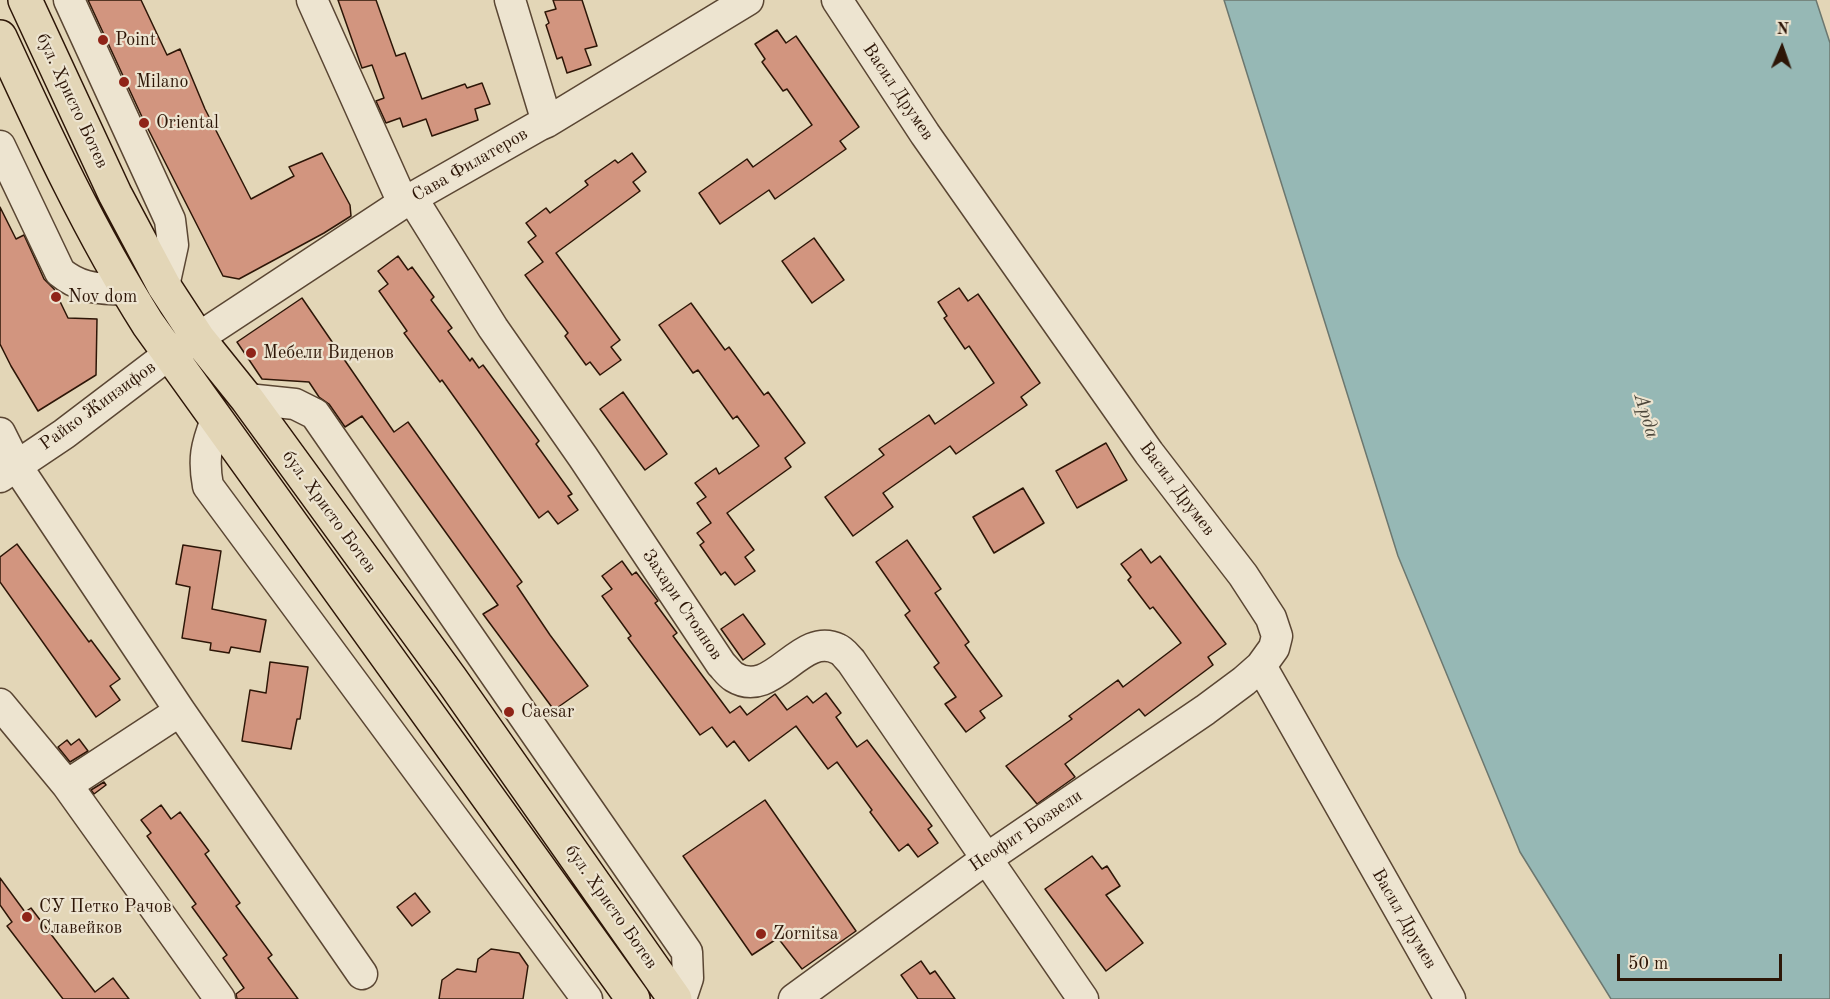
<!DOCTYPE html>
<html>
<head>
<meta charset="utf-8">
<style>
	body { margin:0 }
	#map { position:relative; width:1830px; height:999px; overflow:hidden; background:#e3d6b7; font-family:"Old Standard TT",serif }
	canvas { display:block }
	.north { position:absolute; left:1752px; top:18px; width:60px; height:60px; -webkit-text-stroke:4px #ede4d0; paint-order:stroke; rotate:2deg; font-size:16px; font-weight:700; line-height:24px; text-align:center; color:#2d1607 }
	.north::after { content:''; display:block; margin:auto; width:21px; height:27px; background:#2d1607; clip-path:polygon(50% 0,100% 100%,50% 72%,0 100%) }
	.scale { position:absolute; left:1617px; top:954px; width:165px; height:27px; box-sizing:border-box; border:3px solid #2d1607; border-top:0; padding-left:8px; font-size:18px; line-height:21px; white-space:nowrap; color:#2d1607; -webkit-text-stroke:4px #ede4d0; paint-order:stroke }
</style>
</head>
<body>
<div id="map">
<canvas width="1830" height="999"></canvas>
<div class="north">N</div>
<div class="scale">50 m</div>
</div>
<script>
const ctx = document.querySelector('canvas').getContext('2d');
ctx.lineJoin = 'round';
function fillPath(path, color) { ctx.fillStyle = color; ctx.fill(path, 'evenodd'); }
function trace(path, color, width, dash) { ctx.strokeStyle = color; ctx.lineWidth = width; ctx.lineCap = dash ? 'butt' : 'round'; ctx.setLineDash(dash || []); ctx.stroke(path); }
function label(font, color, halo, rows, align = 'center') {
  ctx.font = font + ' "Old Standard TT",serif'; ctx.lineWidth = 4.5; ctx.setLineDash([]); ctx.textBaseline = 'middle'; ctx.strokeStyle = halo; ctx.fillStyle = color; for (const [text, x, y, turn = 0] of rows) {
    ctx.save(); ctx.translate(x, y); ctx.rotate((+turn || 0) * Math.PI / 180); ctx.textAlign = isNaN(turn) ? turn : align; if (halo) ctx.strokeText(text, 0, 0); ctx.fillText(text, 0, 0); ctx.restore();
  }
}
const water = new Path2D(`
	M1224,0H1816L1830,43V999H1611L1520,852L1398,556Z`);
const building = new Path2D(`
	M88,0H141L167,55L180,49L205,109L251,199L294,176L289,167L322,153L350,205L351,216L324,233L239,279L223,276L143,119Z
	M338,0H376L396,56L405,53L422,99L465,84L467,88L482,83L490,104L475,109L478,120L432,136L426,119L403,127L400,118L386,123L376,101L384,98L372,65L362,68Z
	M553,0H582L597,46L585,49L591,65L567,73L562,57L557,59L546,25L549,23L545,12L556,9Z
	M777,30L786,43L796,36L859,127L840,141L846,149L775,199L769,190L720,224L699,193L747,159L753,167L812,125L787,89L783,91L762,62L765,59L755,44Z
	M632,153L646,172L633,182L640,191L556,253L620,340L611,347L621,360L600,375L590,362L586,365L565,336L568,333L525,275L543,262L528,242L536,236L526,223L546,208L550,213L588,185L585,181L615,160L618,163Z
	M0,207L16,239L24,235L44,279L54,289L68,318L97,319L96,375L38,411L11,366L0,344Z
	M814,238L844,280L812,303L782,261Z
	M398,256L408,270L412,267L434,297L431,300L452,328L448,331L470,361L472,358L479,368L483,365L539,441L536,444L572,494L568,496L578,510L558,524L548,511L539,518L477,429L442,380L440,382L404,333L407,331L379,291L388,284L378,271Z
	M959,288L968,301L978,294L1040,383L1021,397L1027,405L956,454L950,446L883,493L893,507L853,536L825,497L884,455L879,449L929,415L935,424L994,383L969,346L965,349L944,318L947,316L938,302Z
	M302,298L394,432L408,422L522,582L517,586L550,635L588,686L554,710L483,614L498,605L362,416L345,427L329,404L319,397L309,382L262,379L237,342Z
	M691,303L725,350L729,347L764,395L768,392L805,443L785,458L791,467L727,513L754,550L745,557L755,571L735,585L725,572L721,575L700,545L704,542L697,533L711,523L697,503L706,497L695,483L716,468L719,474L759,446L737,416L733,419L698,370L693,373L659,325Z
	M623,392L667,454L645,470L600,409Z
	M1106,443L1127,480L1077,508L1056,471Z
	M1023,488L1044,523L994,553L973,517Z
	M907,540L941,589L935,593L969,642L965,645L1002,696L980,711L985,718L966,732L945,704L956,697L934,667L939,663L905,615L910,611L876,562Z
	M17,544L89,642L91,640L120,679L110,686L120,700L96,717L0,582V557Z
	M183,545L221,551L212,609L266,620L260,652L231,647L229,653L210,650L211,643L182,638L190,587L176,584Z
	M1141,549L1151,563L1160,556L1226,644L1208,657L1213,665L1145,716L1139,709L1065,764L1075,777L1037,804L1006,766L1072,719L1069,716L1118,680L1123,687L1181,643L1153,607L1150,609L1128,580L1131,577L1121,564Z
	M622,561L632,575L636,572L658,601L655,603L677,633L673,636L730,713L740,706L747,715L775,694L787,710L807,696L813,703L826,693L841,713L836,717L857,747L867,740L932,826L928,829L938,843L918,857L908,844L899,851L870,812L872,810L837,762L828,769L796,726L749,761L734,741L727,747L712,727L700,735L628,638L631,636L602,596L612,589L602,576Z
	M743,614L765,644L743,660L721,629Z
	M270,662L308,667L300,719H297L291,749L242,741L250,690L266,693Z
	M79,739L88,751L70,762L58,747L67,740L71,745Z
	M104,782L106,785L94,794L91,790Z
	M765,800L856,931L802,969L778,938L752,955L683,856Z
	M161,805L171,819L180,812L209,851L205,854L240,903L236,906L272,955L268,958L298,999H237L236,994L244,988L223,958L227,955L192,907L196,904L147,836L151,833L141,820Z
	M1092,856L1102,869L1107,866L1120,886L1106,895L1143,943L1106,971L1045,889Z
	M0,878L25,912L31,908L95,992L113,978L129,999H63L7,926L12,922L0,905Z
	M415,893L430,912L412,926L397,907Z
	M491,949L519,953L528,966L523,999H439L442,980L457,969L476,972L478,959Z
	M921,961L930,974L935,971L955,999H918L901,975Z`);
const minor = new Path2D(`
	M69,0L170,220L173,245L164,286
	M312,0L403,203
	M510,0L547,122
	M837,0L925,134L1149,453L1243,575L1271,618L1277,636L1274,648L1261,666L1450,999
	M0,146L60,272C82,290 99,288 126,290
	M412,198L493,328L583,457L721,664C725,668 729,674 734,677C773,701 800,630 838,649C843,651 847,657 851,661L1083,999
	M247,399L295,404L315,414L687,952L688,978L681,999
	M216,420C206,446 203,459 208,486L587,999
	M0,433L16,465L180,711L362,974
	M0,477L64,434L168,355L198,338L403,203L540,125L547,122L748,0
	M0,704L67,785L220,999
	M67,785L180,711
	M794,999L986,859L1205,710L1244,681L1261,666`);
const major = new Path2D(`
	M25,0L115,194L164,286L198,338L247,399L451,679L675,999
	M0,37C45,135 90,232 148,324L633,999`);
const markers = [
	[103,40,6,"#8f2418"],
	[124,82,6,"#8f2418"],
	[144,123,6,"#8f2418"],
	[56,297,6,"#8f2418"],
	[251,353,6,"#8f2418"],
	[509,712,6,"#8f2418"],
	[27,917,6,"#8f2418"],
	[761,934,6,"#8f2418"]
];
const poiNames = [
	["Point",115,40],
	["Milano",136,82],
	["Oriental",156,123],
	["Nov dom",68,297],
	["Мебели Виденов",263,353],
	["Caesar",521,712],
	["СУ Петко Рачов",39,907],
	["Славейков",39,928],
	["Zornitsa",773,934]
];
const streetNames = [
	["Васил Друмев",898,92,56],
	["бул. Христо Ботев",72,101,65],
	["Сава Филатеров",470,165,-30],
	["Райко Жинзифов",98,406,-36],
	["Васил Друмев",1177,489,53],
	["бул. Христо Ботев",329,512,54],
	["Захари Стоянов",682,605,56],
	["Неофит Бозвели",1026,831,-34],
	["бул. Христо Ботев",611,907,55],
	["Васил Друмев",1404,919,60]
];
const waterNames = [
	["Арда",1646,416,73]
];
fillPath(water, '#96b8b5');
trace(water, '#6c776f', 1.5);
fillPath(building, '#d2957f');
trace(building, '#2d1607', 1.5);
trace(minor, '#5a4633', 33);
trace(major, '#2d1607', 36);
trace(minor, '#ede4d0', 30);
trace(major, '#e3d6b7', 33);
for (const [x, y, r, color] of markers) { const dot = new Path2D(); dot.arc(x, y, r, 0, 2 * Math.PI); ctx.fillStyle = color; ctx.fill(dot); trace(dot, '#ede4d0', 2); }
label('18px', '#2d1607', '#ede4d0', poiNames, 'left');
label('18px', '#2d1607', '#ede4d0', streetNames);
label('italic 20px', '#4c473b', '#ede4d0', waterNames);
</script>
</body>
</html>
